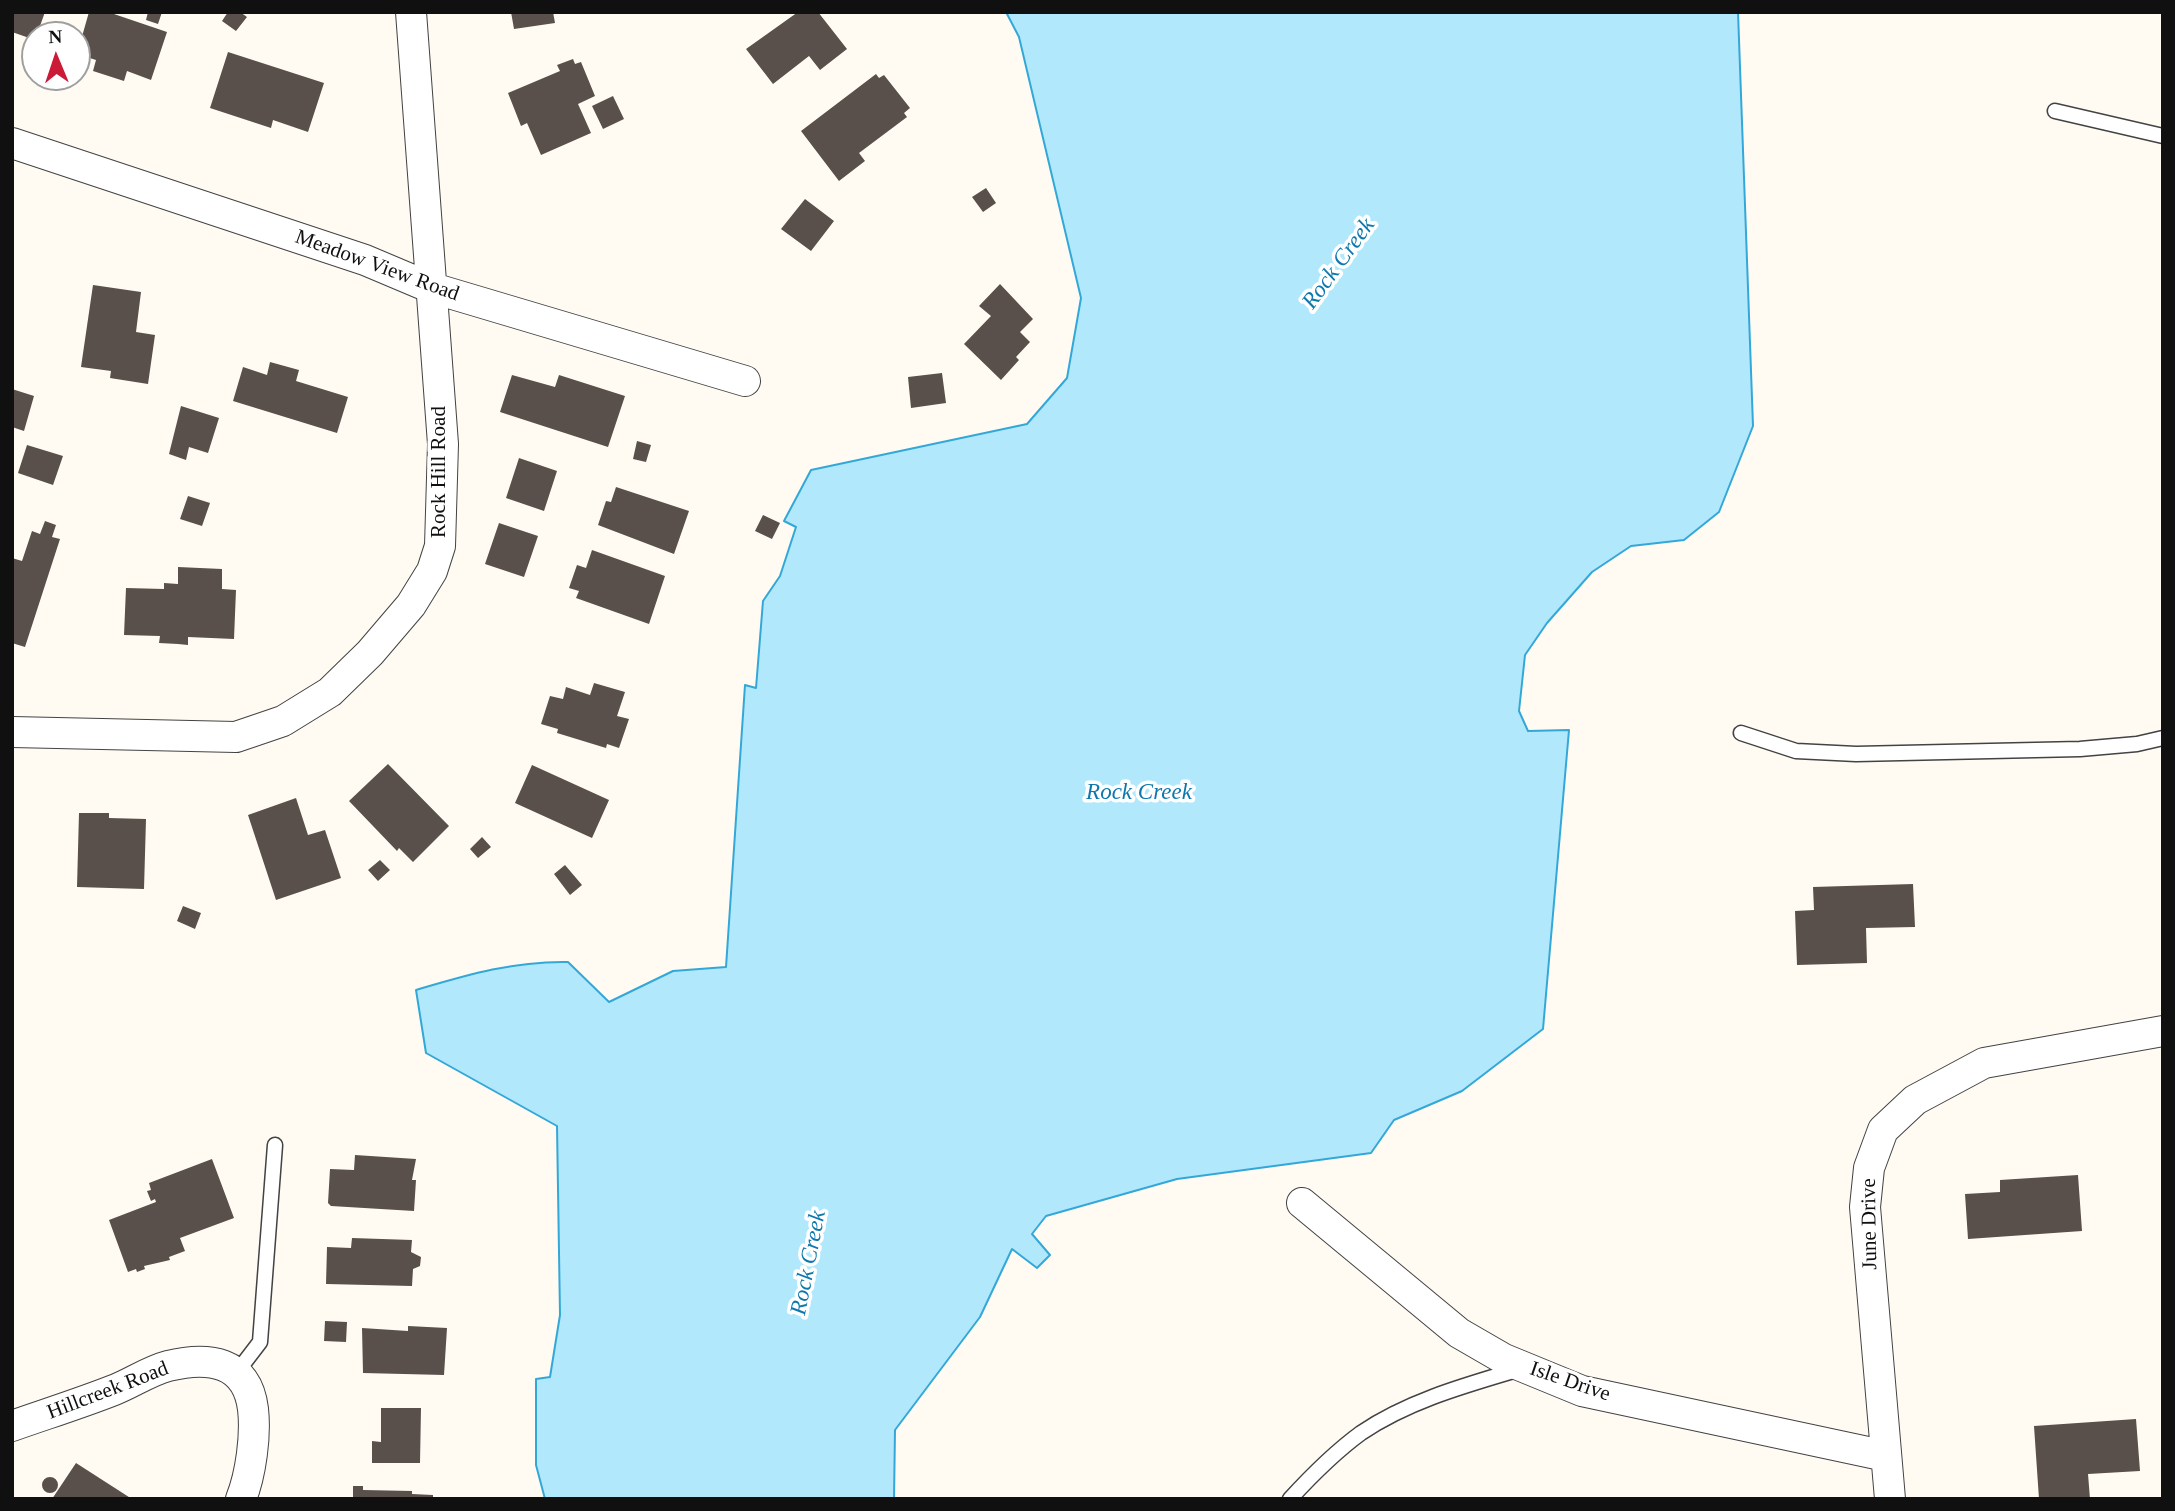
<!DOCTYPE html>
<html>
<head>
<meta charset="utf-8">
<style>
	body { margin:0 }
	#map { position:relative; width:2175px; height:1511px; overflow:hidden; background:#fffbf2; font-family:"Times New Roman",serif }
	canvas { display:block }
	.frame { position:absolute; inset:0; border:14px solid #101010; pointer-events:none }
	.north { position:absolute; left:21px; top:21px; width:70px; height:70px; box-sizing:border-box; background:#fff; border:2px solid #9f9f9f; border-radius:50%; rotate:358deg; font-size:19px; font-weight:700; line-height:28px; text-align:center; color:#101010 }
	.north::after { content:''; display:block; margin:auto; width:24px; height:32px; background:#cc1b36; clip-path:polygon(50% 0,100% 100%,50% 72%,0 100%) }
</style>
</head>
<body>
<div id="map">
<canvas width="2175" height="1511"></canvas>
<div class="frame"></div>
<div class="north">N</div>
</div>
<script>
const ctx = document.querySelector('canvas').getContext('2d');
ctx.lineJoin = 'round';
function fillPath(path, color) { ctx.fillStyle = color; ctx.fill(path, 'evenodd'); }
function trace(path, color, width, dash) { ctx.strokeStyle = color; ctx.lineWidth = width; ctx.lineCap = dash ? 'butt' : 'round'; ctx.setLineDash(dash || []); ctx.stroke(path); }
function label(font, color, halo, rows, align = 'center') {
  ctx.font = font + ' "Times New Roman",serif'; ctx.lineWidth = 7; ctx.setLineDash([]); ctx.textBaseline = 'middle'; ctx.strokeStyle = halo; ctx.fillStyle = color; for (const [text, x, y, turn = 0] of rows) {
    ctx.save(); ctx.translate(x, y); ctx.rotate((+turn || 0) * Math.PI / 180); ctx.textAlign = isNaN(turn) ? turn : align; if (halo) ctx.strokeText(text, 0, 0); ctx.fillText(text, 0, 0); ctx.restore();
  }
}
const water = new Path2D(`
	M1006,12H1738L1753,426L1719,512L1684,540L1631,546L1592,572L1547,623L1525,655L1519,711L1528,731L1569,730L1543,1029L1462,1091L1394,1120L1371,1153L1177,1179L1046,1216L1032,1234L1050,1255L1037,1268L1012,1249L980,1317L895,1430L894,1499H545L536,1465V1379L550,1377L560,1315L557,1126L426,1053L416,990C467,975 513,961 568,962L609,1002L673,971L726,967L745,685L756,688L763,601L780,576L796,527L784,521L811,470L1027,424L1067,378L1081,298L1019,37Z`);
const building = new Path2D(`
	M12,12H45L35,40L12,32Z
	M89,12H108L167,32L151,80L127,71L124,81L93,71L96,60L77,54Z
	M148,12H162L158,24L146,20Z
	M228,12H240L247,17L236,31L222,21Z
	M511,12H553L555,23L514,29Z
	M798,12H818L847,49L820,70L809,56L773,84L746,49Z
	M228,52L324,83L308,132L273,120L271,128L210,108Z
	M573,59L575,64L581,62L595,96L578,104L591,133L541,155L527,123L521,126L508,93L560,71L557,65Z
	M876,74L879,78L884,75L910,108L904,113L907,117L859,153L865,161L839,181L801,131Z
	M613,96L624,119L603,129L592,106Z
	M986,188L996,203L983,212L972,197Z
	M805,199L834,221L811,251L781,229Z
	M1000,284L1033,319L1020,332L1030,342L1016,357L1019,360L1001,380L964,344L991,316L979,306Z
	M93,285L141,292L136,332L155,335L148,384L110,378L111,371L81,367Z
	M270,362L299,370L296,381L348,397L337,433L233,401L243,367L267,375Z
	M942,373L946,403L911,408L908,377Z
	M512,375L555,387L559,375L625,396L608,447L500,412Z
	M12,389L34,396L24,431L12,427Z
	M181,406L219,418L208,453L189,447L186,460L169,454Z
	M637,441L651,445L646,462L633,459Z
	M27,445L63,456L53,485L18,473Z
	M519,458L557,471L544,511L506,498Z
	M616,487L689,511L674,554L598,525L606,501L611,502Z
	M188,496L210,503L202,526L180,519Z
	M763,515L780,523L772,539L755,531Z
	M45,521L56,525L52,537L60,539L25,647L12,643V558L22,561L32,531L40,534Z
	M499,523L538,536L524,577L485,564Z
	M592,550L665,576L649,624L576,598L579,591L569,588L577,565L586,568Z
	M178,567L222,569V589L236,590L234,639L188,637V645L178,644L159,643L160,636L124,635L126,588L164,589V583L178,584Z
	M594,683L625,692L617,716L629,719L619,748L607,744L606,748L557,733L558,729L541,724L550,696L563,699L566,687L590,695Z
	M388,764L449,826L413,862L399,848L397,851L349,801Z
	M532,765L609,800L592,838L515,803Z
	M296,798L308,835L325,830L341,878L276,900L248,815Z
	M79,813H109V818L146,819L144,889L77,887Z
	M482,837L491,847L478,858L470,849Z
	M380,860L390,870L378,881L368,870Z
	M565,865L582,885L570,895L554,874Z
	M1913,884L1915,927L1866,928L1867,963L1797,965L1795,911L1814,910L1813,887Z
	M183,906L201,913L195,929L177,921Z
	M355,1155L416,1159L412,1180H416L414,1211L331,1206L328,1203L330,1169L354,1170Z
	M212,1159L234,1218L180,1238L185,1251L169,1257L170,1260L144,1266L145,1269L137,1272L136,1269L128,1272L109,1220L156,1202L155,1199L151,1201L147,1191L151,1190L149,1183Z
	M2078,1175L2082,1231L1968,1239L1965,1194L2000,1192V1180Z
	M352,1238L412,1240L411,1252L421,1257L420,1266L413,1269L412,1286L326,1284L327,1247L351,1248Z
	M325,1321L347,1322L346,1342L324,1341Z
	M408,1326L447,1328L444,1375L363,1373L362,1328L408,1331Z
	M381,1408H421L420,1463H372V1441L381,1442Z
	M2136,1419L2140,1471L2088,1474L2090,1499H2039L2034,1426Z
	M76,1463L132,1499H52Z
	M42 1485a8 8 0 1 1 16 0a8 8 0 1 1-16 0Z
	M353,1486H363V1490L412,1491V1494L433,1495V1499H353Z`);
const service = new Path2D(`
	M2055,111L2163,136
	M1741,733L1796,751L1856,754L2080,749L2137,744L2163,738
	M237,1372L260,1342L275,1145
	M1290,1499C1312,1475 1335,1452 1361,1433C1408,1401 1466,1385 1520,1369`);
const minor = new Path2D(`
	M12,143L365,260L429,287L745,381
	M12,732L236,737L283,721L330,692L370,653L411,605L432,571L440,546L443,444L411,12
	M1302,1203L1459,1333L1504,1359L1582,1391L1886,1456
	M12,1426C46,1414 81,1403 114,1390C132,1383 149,1371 168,1366C209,1356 247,1361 253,1409C256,1435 251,1474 241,1499
	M1890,1499L1865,1207L1869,1168L1883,1130L1915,1100L1984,1063L2163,1031`);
const streetNames = [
	["Meadow View Road",377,266,20],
	["Rock Hill Road",439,472,-90],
	["June Drive",1870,1224,-91],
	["Isle Drive",1570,1382,19],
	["Hillcreek Road",108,1391,-21]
];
const waterNames = [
	["Rock Creek",1339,264,-54],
	["Rock Creek",1139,793],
	["Rock Creek",809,1263,-79]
];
fillPath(water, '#b2e8fb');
trace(water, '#33a8d8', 2);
fillPath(building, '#594f4b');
trace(service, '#434343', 17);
trace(minor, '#434343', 32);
trace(service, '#fff', 14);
trace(minor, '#fff', 30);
label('21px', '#101010', '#fff', streetNames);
label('italic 23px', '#0d78ad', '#fff', waterNames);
</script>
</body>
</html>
